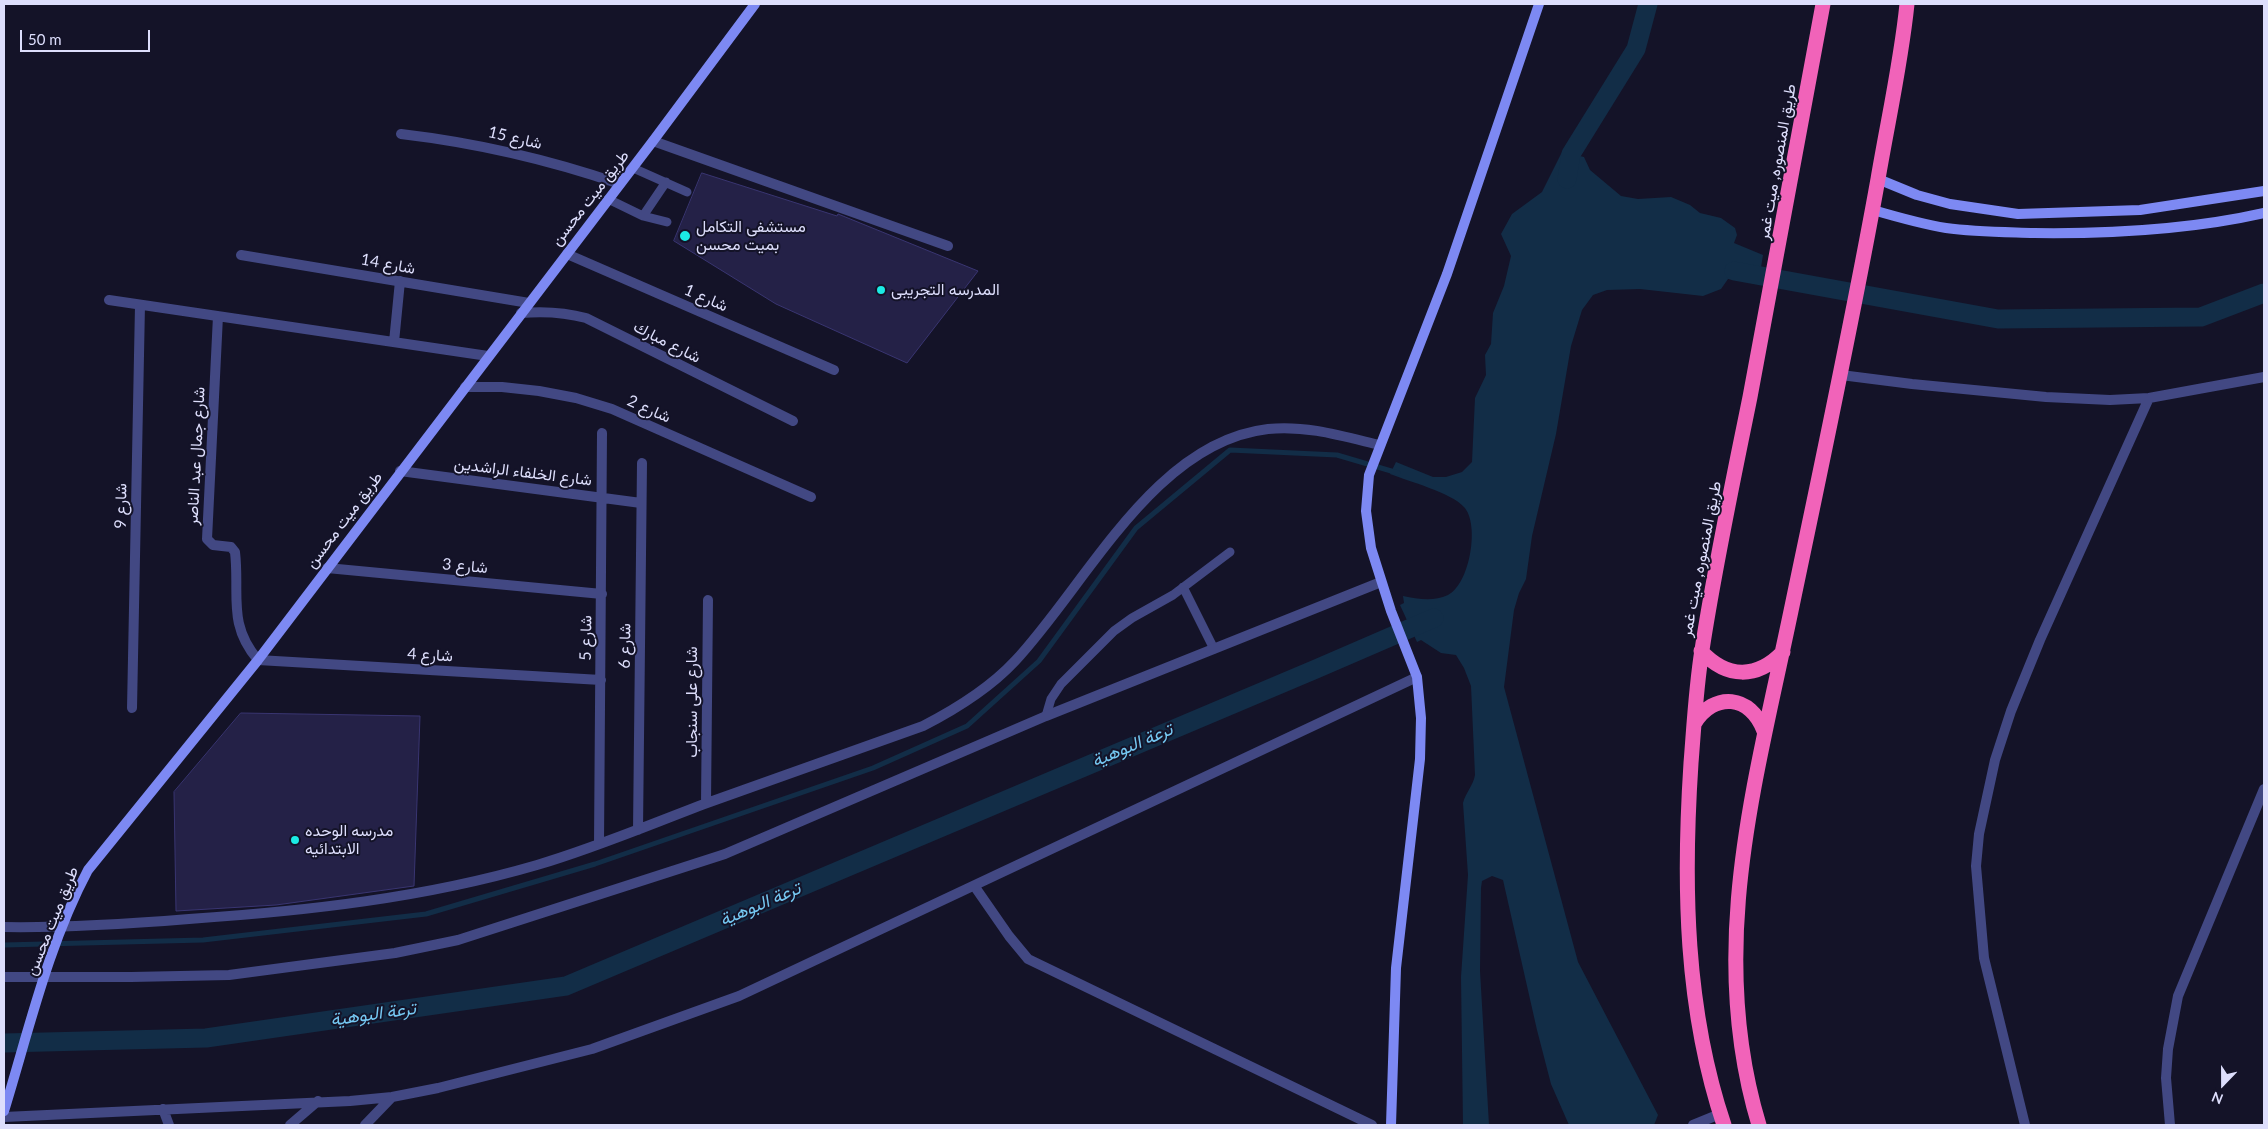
<!DOCTYPE html>
<html>
<head>
<meta charset="utf-8">
<style>
	body { margin:0 }
	#map { position:relative; width:2268px; height:1129px; overflow:hidden; background:#141328; font-family:Lato,sans-serif }
	canvas { display:block }
	.frame { position:absolute; inset:0; border:5px solid #dddefc; pointer-events:none }
	.north { position:absolute; left:2198px; top:1059px; width:50px; height:50px; -webkit-text-stroke:4px #141328; paint-order:stroke; rotate:202deg; font-size:14px; font-weight:700; line-height:20px; text-align:center; color:#dddefc }
	.north::after { content:''; display:block; margin:auto; width:18px; height:22px; background:#dddefc; clip-path:polygon(50% 0,100% 100%,50% 72%,0 100%) }
	.scale { position:absolute; left:20px; top:30px; width:130px; height:22px; box-sizing:border-box; border:2px solid #dddefc; border-top:0; padding-left:6px; font-size:15px; line-height:18px; white-space:nowrap; color:#dddefc; -webkit-text-stroke:4px #141328; paint-order:stroke }
</style>
</head>
<body>
<div id="map">
<canvas width="2268" height="1129"></canvas>
<div class="frame"></div>
<div class="north">N</div>
<div class="scale">50 m</div>
</div>
<script>
const ctx = document.querySelector('canvas').getContext('2d');
ctx.lineJoin = 'round';
function fillPath(path, color) { ctx.fillStyle = color; ctx.fill(path, 'evenodd'); }
function trace(path, color, width, dash) { ctx.strokeStyle = color; ctx.lineWidth = width; ctx.lineCap = dash ? 'butt' : 'round'; ctx.setLineDash(dash || []); ctx.stroke(path); }
function label(font, color, halo, rows, align = 'center') {
  ctx.font = font + ' Lato,Vazirmatn,sans-serif'; ctx.lineWidth = 4; ctx.setLineDash([]); ctx.textBaseline = 'middle'; ctx.strokeStyle = halo; ctx.fillStyle = color; for (const [text, x, y, turn = 0] of rows) {
    ctx.save(); ctx.translate(x, y); ctx.rotate((+turn || 0) * Math.PI / 180); ctx.textAlign = isNaN(turn) ? turn : align; if (halo) ctx.strokeText(text, 0, 0); ctx.fillText(text, 0, 0); ctx.restore();
  }
}
const water = new Path2D(`
	M1562,152L1584,157L1590,170L1621,196L1638,199L1671,197L1690,205L1700,213L1721,218L1735,228L1737,235L1734,243L1763,255L1759,280L1728,279L1721,289L1703,296L1640,289L1607,290L1593,295L1582,310L1571,346L1556,434L1532,536L1526,579L1519,593L1514,610L1504,687L1578,962L1658,1115L1654,1125H1569L1551,1084L1537,1030L1503,880L1492,876L1482,881L1481,888L1480,971L1489,1125H1463L1461,977L1468,875L1463,803C1466,792 1473,786 1475,775L1471,686L1464,668L1456,655L1441,653L1421,640L1417,642L1400,605L1404,603L1403,596C1418,599 1433,602 1448,595C1470,584 1480,524 1464,507C1452,493 1408,481 1390,474L1396,462L1433,477H1446L1462,472L1472,462L1475,398L1486,375L1485,355L1491,344L1493,313L1504,286L1511,256L1501,234L1512,214L1542,192Z`);
const stream = new Path2D(`
	M4,945L203,940L426,914L595,864L873,768L967,726L1039,661L1136,528L1230,450L1337,455L1398,473`);
const canal = new Path2D(`
	M1567,179L1571,154L1636,49L1648,4
	M1734,271L1998,319L2201,317L2264,293
	M4,1043L206,1038L566,986L1316,669L1434,618`);
const building = new Path2D(`
	M702,173L837,216L838,214L978,271L907,363L776,304L674,241Z
	M241,713L420,716L414,886L276,905L176,911L174,792Z`);
const lane = new Path2D(`
	M633,168L687,192
	M608,199L643,216L667,222
	M643,216L666,182
	M1183,587L1214,649
	M1046,716L1051,699L1061,684L1114,631L1132,618L1173,595L1230,552`);
const street = new Path2D(`
	M401,134C478,143 547,159 620,184
	M653,141L948,246
	M567,254L834,370
	M241,255L529,303
	M109,300L488,356
	M521,313C544,311 564,312 586,318L793,421
	M218,316L207,539L213,545L231,547L235,552C240,594 227,624 258,660L601,680
	M394,342L400,281
	M1841,375L1912,384L2046,397L2110,400L2149,398L2264,377
	M465,387H502L539,391L576,398L612,409L811,497
	M400,471L641,503
	M327,568L602,594
	M132,708L140,305
	M706,803L708,600
	M638,830L642,463
	M599,844L602,433
	M975,887L1009,936L1028,959L1372,1125
	M4,927C66,928 127,924 189,919C306,911 424,898 537,865C595,848 651,824 707,803C779,777 851,752 923,726C956,709 989,689 1015,661C1087,584 1154,442 1268,429C1306,425 1342,436 1379,445
	M4,977H131L229,975L395,953L458,940L725,854L1046,716L1381,582
	M163,1109L169,1125
	M4,1117L350,1101L392,1097L438,1088L592,1049L739,996L1417,677
	M290,1125L318,1101
	M365,1125L392,1097
	M1693,1125L1720,1114
	M2025,1125L1984,958L1976,866L1979,834L1995,760L2011,711L2040,640L2149,398
	M2170,1125L2166,1078L2168,1049L2178,996L2264,789`);
const secondary = new Path2D(`
	M1878,179L1917,195L1950,204L2018,214L2140,210L2264,191
	M1873,210C1897,217 1921,224 1946,228C1975,232 2005,232 2034,233C2111,234 2189,230 2264,213
	M4,1111C29,1030 48,945 88,870L258,660L653,141L755,4
	M1391,1125L1396,968L1420,759L1421,718L1417,677L1391,611L1371,548L1366,511L1369,475L1447,274L1539,4`);
const highway = new Path2D(`
	M1701,651C1727,679 1757,679 1783,652
	M1694,724C1714,691 1751,695 1764,731
	M1724,1125C1685,1009 1683,885 1691,763C1694,726 1696,687 1702,650C1715,565 1733,481 1750,397C1775,266 1799,135 1823,4
	M1759,1125C1706,950 1755,784 1791,611C1821,467 1852,324 1878,179C1888,120 1901,63 1907,4`);
const markers = [
	[685,236,6,"#1beae4"],
	[881,290,5,"#1beae4"],
	[295,840,5,"#1beae4"]
];
const streetNames = [
	["شارع 15",515,138,13],
	["طريق المنصوره, ميت غمر",1777,162,-80],
	["طريق ميت محسن",590,198,-52],
	["شارع 14",388,264,10],
	["شارع 1",706,298,23],
	["شارع مبارك",667,342,27],
	["شارع 2",649,409,24],
	["شارع جمال عبد الناصر",196,456,-87],
	["شارع الخلفاء الراشدين",523,472,7],
	["شارع 9",121,506,-89],
	["طريق ميت محسن",344,520,-53],
	["طريق المنصوره, ميت غمر",1701,559,-79],
	["شارع 3",465,566,5],
	["شارع 5",586,638,-89],
	["شارع 6",625,646,-89],
	["شارع 4",430,655,3],
	["شارع على سنجاب",692,702,-90],
	["طريق ميت محسن",52,921,-68]
];
const poiNames = [
	["مستشفى التكامل",696,227],
	["بميت محسن",696,245],
	["المدرسه التجريبى",891,290],
	["مدرسه الوحده",305,831],
	["الابتدائيه",305,849]
];
const waterNames = [
	["ترعة البوهية",1132,745,-23],
	["ترعة البوهية",760,904,-23],
	["ترعة البوهية",373,1014,-8]
];
fillPath(water, '#122d47');
trace(stream, '#122d47', 5);
trace(canal, '#122d47', 19);
fillPath(building, '#242147');
trace(building, '#393571', 1);
trace(lane, '#424883', 9);
trace(street, '#424883', 10);
trace(secondary, '#7d89f3', 10);
trace(highway, '#f163b9', 15);
for (const [x, y, r, color] of markers) { const dot = new Path2D(); dot.arc(x, y, r, 0, 2 * Math.PI); ctx.fillStyle = color; ctx.fill(dot); trace(dot, '#141328', 2); }
label('16px', '#dddefc', '#141328', streetNames);
label('16px', '#dddefc', '#141328', poiNames, 'left');
label('italic 18px', '#75c8f2', '#141328', waterNames);
</script>
</body>
</html>
